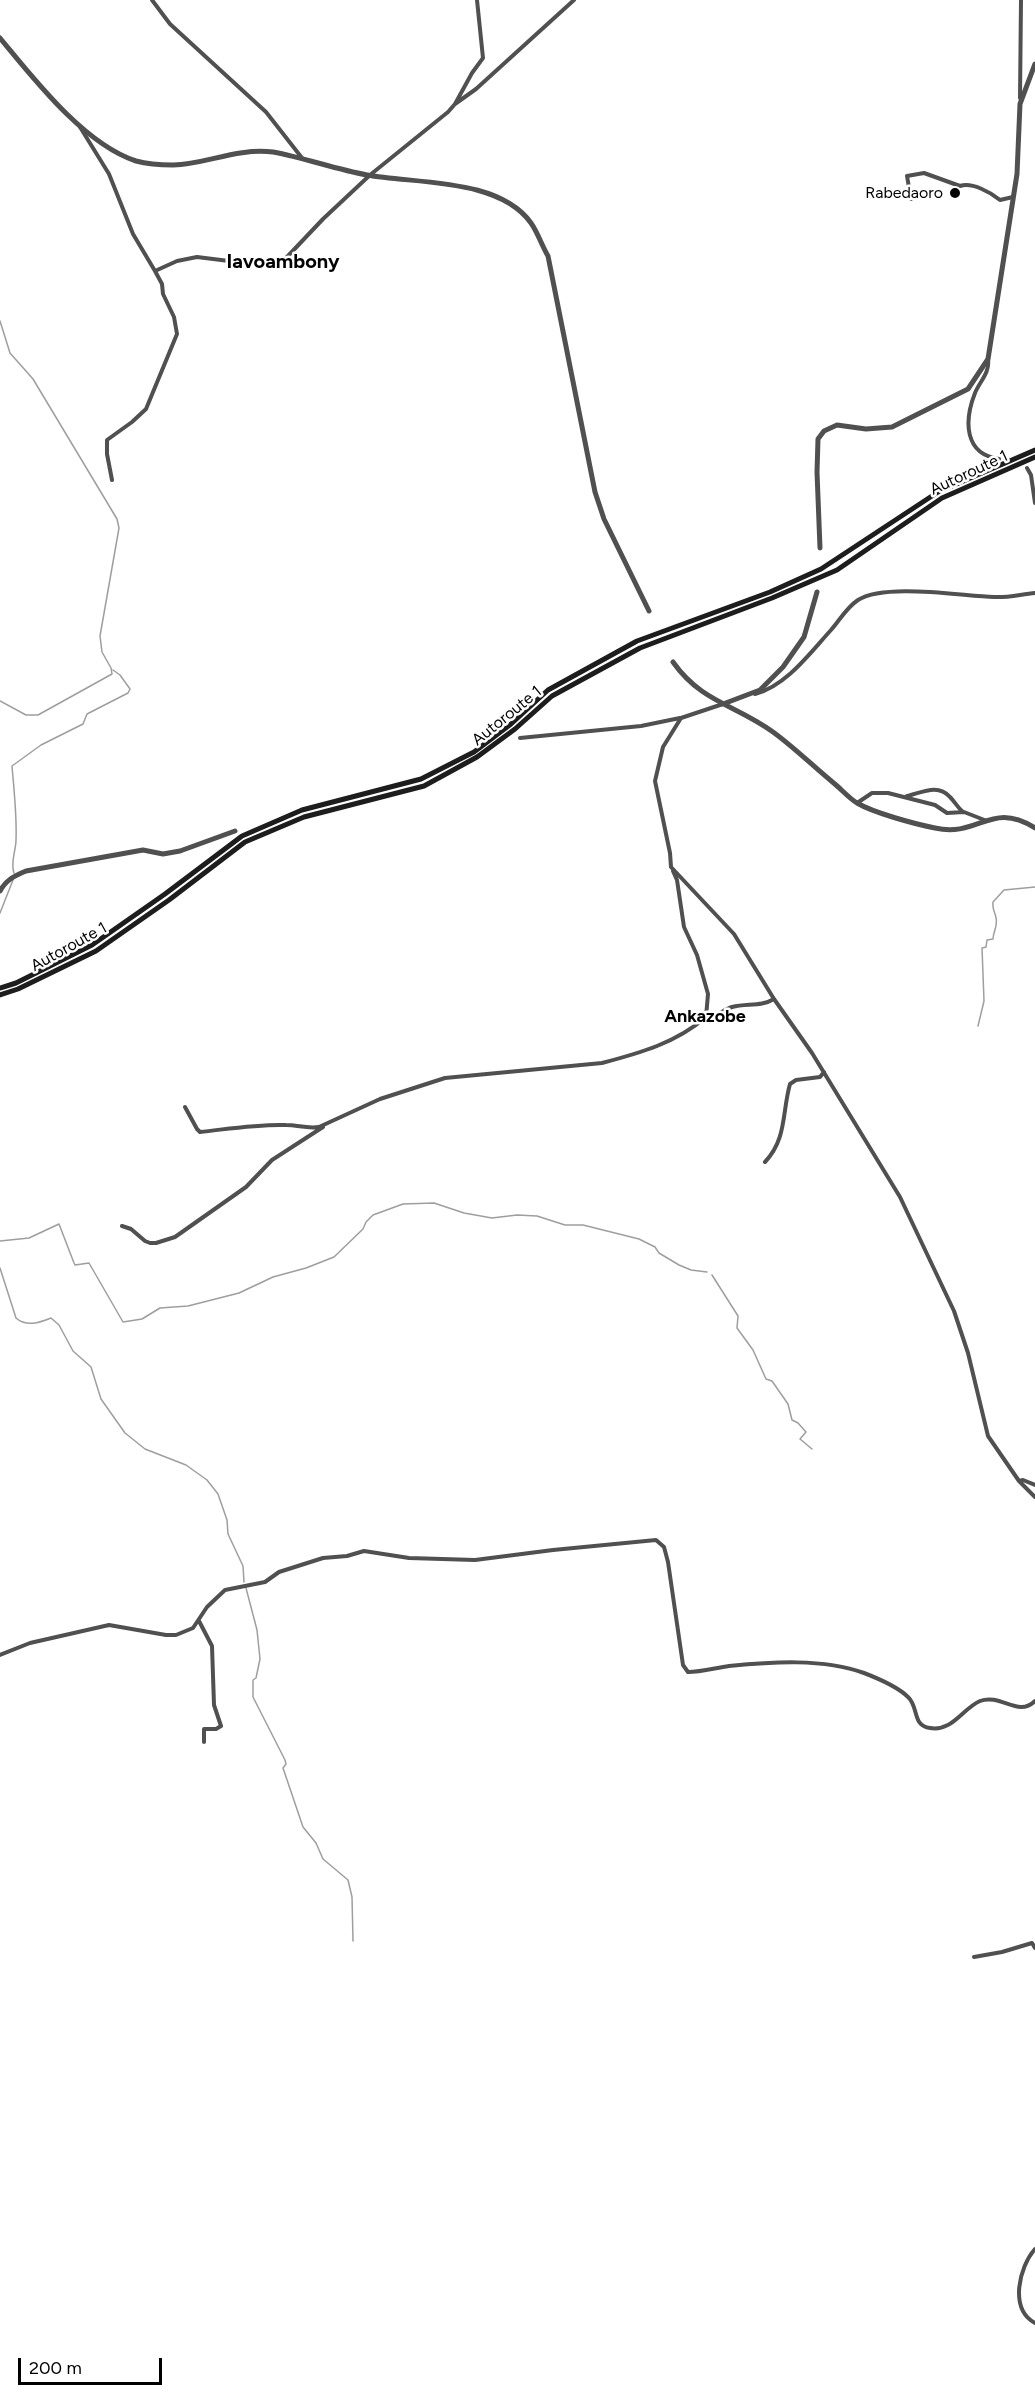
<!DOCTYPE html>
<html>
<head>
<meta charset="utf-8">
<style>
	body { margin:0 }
	#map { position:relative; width:1035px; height:2403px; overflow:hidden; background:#fff; font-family:Figtree,sans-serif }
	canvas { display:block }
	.scale { position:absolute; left:18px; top:2358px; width:144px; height:27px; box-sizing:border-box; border:3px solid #000; border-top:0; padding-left:8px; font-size:18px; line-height:21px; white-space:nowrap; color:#000; -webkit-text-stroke:4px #fff; paint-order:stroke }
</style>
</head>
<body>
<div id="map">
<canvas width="1035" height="2403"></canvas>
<div class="scale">200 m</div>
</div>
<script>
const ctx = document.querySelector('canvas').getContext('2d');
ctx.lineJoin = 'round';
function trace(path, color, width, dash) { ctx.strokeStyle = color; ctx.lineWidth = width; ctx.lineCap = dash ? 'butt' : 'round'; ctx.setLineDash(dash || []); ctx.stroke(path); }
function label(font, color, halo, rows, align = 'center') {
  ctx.font = font + ' Figtree,sans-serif'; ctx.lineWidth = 5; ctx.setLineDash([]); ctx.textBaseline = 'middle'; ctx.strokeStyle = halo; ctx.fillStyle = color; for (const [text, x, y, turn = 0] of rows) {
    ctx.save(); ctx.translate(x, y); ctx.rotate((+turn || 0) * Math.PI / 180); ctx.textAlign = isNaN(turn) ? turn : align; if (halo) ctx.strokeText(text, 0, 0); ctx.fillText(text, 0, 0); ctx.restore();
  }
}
const stream = new Path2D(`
	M0,321L10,353L33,379L117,519L119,528L100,636L102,652L111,668L112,674L38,715H26L0,701
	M14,873C10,862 16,851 16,840C17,816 14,790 12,766L41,745L83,724L87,714L128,693L130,689L120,675L113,670
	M0,913L13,880
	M978,1026L984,1001L982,948L986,947L987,940L993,939C993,932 998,926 996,918C995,911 992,910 993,902L1004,890L1035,887
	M0,1241L29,1238L59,1224L74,1263L75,1265L89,1263L123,1322L142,1319L160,1308L188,1306L239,1293L273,1277L306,1268L334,1257L363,1229L366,1222L373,1215L403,1204L434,1203L464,1213L492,1218L517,1215L537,1216L565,1225H583L639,1239L655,1247L659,1253L679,1265L691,1270L707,1272
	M0,1268L16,1318C26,1327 39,1323 51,1318L59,1325L73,1351L91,1367L101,1399L125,1433L145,1449L186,1465L207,1480L218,1494L227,1520L228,1534L243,1566L244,1582
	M712,1275L738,1316L737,1328L753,1350L766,1379L772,1381L788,1404L792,1420L798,1423L806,1432L800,1439L812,1449
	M246,1588L257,1630L260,1659L256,1678L253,1680V1697L285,1760L286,1764L283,1768L303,1827L316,1843L323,1859L348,1880L352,1897L353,1941`);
const minor = new Path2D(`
	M152,0L170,24L266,112L302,158
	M1020,98L1021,0
	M455,104L476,89L574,0
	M80,127L109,174L133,234L155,271L177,261L197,257L269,266L287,257L323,219L370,175L448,112L455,104L472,73L483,58L477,0
	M911,199L907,176L924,173L960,186C972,182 990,192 1000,200L1013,197
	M988,359C990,373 980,381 975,393C964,421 964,454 999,459
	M1027,468L1031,475L1035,503
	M112,480L107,454V440L132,422L146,409L177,334L174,317L163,294L162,284L155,271
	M755,694C786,686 810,653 831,630C840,620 846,608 858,600C886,583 961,596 994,597C1007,598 1022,594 1035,593
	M723,704L681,718L663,747L655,781L670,853L671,867L734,934L774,999L812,1053L900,1197L954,1311L968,1353L988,1436L1019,1481L1035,1497
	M520,738L641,726L680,718
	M907,796C921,793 938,783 950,797C955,802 957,807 963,812
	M857,803L872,793H888L935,805L947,813L964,812L987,821
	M673,871L677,880L684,927L697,955L708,994L706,1017
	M185,1107L197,1129L200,1132C228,1129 257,1124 286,1125C298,1125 307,1129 319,1127L380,1099L445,1078L602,1063C640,1053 676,1043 706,1017C717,1018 722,1010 732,1007C747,1003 761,1007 774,999
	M765,1162C787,1139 782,1112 790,1084L796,1080L820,1077L824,1072
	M122,1226L131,1229L145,1241L150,1243H156L175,1237L246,1187L272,1160L323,1127
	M1019,1481L1023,1480L1035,1485
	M199,1621L212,1646L214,1705L221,1726L216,1729H204V1742
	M0,1655L30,1643L109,1625L166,1635H176L193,1628L207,1607L225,1590L265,1582L279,1572L323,1558L347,1556L364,1551L409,1558L475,1560L553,1550L656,1540L664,1547L668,1562L683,1665L688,1672C701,1672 715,1668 729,1666C771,1662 823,1658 864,1673C877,1678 898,1687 908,1697C919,1707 912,1726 930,1728C952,1732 962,1709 980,1701C1001,1693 1018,1718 1035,1701
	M974,1957L1002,1952L1032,1943L1035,1948
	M1035,2249C1019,2267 1009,2309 1035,2323`);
const tertiary = new Path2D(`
	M0,38C34,79 84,144 136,161C147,164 161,165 173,165C207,164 235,148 273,152C305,158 335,169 367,175C417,184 499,178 531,223C538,233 542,246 548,256L595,492L604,519L649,611
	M820,548L817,472L818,439L824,431L837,425L866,429L892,427L968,389L988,359L1017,174L1020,104L1035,64
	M673,662C701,702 736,705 773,732C795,748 815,768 836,785C843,791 849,798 857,803C874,813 915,824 935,828C979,838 991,800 1035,828
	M723,704L760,690L783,667L804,637L817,592
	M0,891C6,880 14,876 26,871L143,850L163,854L180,851L235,831`);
const secondary = new Path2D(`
	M0,988L16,983L92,945L165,894L242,836L302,810L421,779L474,752L511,724L548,690L637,641L770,592L821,569L938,492L1035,450
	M0,995L18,989L96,951L169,900L245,842L304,817L424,786L477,757L515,729L552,696L640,648L772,598L837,570L942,498L1035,457`);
const markers = [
	[955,193,6,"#000"]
];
const poiNames = [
	["Rabedaoro",943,193]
];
const streetNames = [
	["Autoroute 1",969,473,-25],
	["Autoroute 1",507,716,-39],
	["Autoroute 1",69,947,-29]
];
const neighbourhoodNames = [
	["Ankazobe",705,1017]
];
const quarterNames = [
	["Iavoambony",283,262]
];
trace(stream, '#9e9e9e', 1.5);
trace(minor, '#505050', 4);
trace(tertiary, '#505050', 5);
trace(secondary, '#1d1d1d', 5);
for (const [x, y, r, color] of markers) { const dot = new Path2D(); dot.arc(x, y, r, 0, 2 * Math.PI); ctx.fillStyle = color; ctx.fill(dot); trace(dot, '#fff', 2); }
label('16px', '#000', '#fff', poiNames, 'right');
label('16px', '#000', '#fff', streetNames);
label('bold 18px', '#000', '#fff', neighbourhoodNames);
label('bold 20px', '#000', '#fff', quarterNames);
</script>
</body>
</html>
